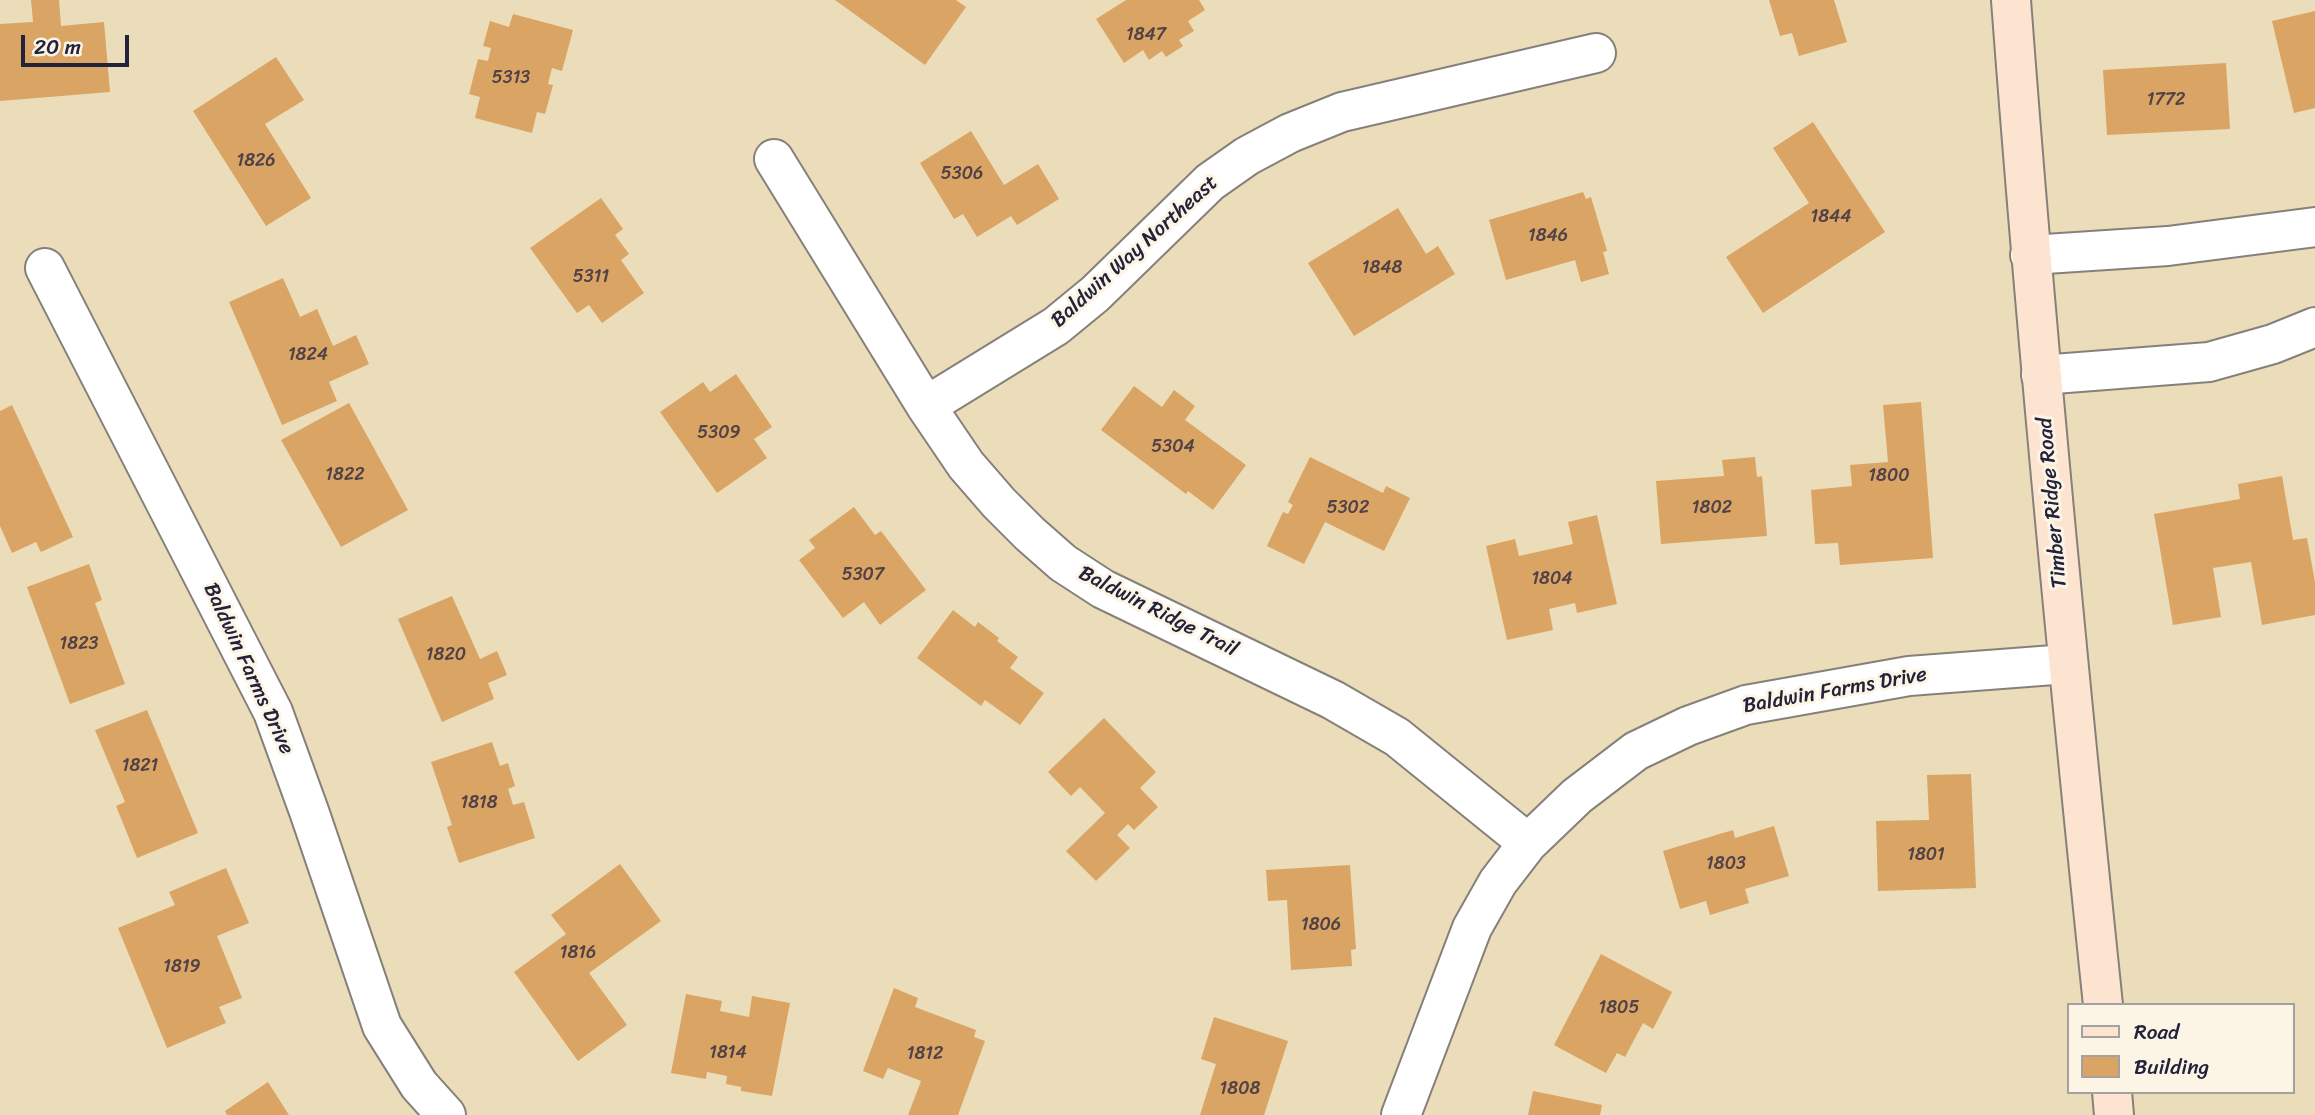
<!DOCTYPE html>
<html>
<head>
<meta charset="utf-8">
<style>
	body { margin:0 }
	#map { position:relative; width:2315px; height:1115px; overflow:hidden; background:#ebddb9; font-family:Sriracha,sans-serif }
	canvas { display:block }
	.legend { position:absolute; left:2067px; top:1003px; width:228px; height:91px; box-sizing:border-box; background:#fcf5e5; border:2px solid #a5a1a1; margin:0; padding:9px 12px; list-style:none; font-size:21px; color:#22223b }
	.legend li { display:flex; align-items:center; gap:14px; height:35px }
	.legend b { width:35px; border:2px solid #a5a1a1 }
	.scale { position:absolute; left:21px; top:35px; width:108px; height:32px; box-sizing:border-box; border:4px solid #22223b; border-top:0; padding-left:9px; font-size:21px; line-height:24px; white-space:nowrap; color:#22223b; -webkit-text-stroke:5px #fcf5e5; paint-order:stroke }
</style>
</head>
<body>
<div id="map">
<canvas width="2315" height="1115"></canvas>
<ul class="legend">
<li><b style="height:9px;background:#fde4d0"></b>Road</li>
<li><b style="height:19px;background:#daa465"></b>Building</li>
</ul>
<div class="scale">20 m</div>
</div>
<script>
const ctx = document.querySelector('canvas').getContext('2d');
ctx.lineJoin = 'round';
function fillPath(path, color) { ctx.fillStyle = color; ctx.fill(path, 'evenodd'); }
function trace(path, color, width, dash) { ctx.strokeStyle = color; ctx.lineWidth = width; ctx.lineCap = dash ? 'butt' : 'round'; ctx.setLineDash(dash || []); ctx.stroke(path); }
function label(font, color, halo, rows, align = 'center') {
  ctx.font = font + ' Sriracha,sans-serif'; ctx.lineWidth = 6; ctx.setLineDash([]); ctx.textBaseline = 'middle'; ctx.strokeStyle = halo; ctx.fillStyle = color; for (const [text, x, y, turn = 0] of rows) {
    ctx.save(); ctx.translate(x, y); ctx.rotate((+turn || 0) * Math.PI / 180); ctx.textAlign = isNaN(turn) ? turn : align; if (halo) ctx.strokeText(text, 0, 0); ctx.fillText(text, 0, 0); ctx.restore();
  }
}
const building = new Path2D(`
	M31,0H59L61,26L104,22L110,92L0,101V24L33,22Z
	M835,0H956L966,7L925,65Z
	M1126,0H1199L1205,10L1188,21L1194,31L1179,40L1183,46L1166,57L1162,51L1149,60L1143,50L1124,63L1096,19Z
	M1769,0H1834L1847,42L1799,56L1792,33L1780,36Z
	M2315,11V108L2294,113L2272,21Z
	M513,14L573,30L562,71L552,68L548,84L553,85L545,114L537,112L532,133L475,118L480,97L469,94L478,59L488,61L491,48L483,46L490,21L509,27Z
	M276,57L304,100L265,124L311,198L266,226L193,111Z
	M2226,63L2230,129L2107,135L2103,70Z
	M1813,122L1885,232L1763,313L1726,257L1809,203L1773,148Z
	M971,131L1004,185L1038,164L1059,199L1017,225L1011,216L977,237L963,214L954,219L920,163Z
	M1583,192L1586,199L1591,197L1607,251L1603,252L1609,274L1581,282L1575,260L1506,280L1489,220Z
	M601,198L623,229L615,235L629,254L621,260L644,293L602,323L589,305L577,313L530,248Z
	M1398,208L1426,254L1438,246L1455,274L1354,336L1308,263Z
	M283,278L300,317L317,309L333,346L356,335L369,364L329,382L337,401L282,425L229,302Z
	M736,374L772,427L754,439L767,458L717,493L660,412L703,382L710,392Z
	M1134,386L1162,407L1174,390L1195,406L1185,420L1246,465L1213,510L1188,491L1186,494L1101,430Z
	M1921,402L1933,558L1840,565L1838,543L1815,544L1811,490L1852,486L1850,465L1888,462L1883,405Z
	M349,403L408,510L341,547L281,440Z
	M12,405L73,537L41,552L36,542L12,553L0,526V411Z
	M1310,457L1383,493L1386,486L1410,498L1384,551L1325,522L1304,564L1267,546L1283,512L1288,514L1293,505L1288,502Z
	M1755,457L1757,477L1762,476L1767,536L1661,544L1656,481L1724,476L1722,460Z
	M2282,476L2293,540L2307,538L2315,582V615L2262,625L2251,562L2213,568L2221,617L2173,625L2154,514L2240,499L2238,484Z
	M854,507L875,535L881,531L926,590L880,625L864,602L843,618L799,560L815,548L809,540Z
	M1597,515L1617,604L1577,613L1575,603L1549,609L1553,630L1507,640L1486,546L1515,539L1519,556L1573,544L1568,522Z
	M89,564L102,600L95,603L125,684L70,704L27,587Z
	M452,596L480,659L497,651L507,675L488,683L494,699L442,722L398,619Z
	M953,610L975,627L978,622L999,638L997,641L1018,657L1010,668L1044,693L1020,725L985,700L981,706L917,658Z
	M147,710L198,833L137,858L116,806L125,802L95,730Z
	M1104,718L1156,772L1140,788L1158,807L1134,830L1128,824L1117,835L1130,848L1096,881L1066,851L1105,813L1080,787L1071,796L1048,772Z
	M492,742L500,766L508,763L515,786L508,789L513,805L524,802L535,838L459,863L447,827L452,825L431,762Z
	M1971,774L1976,888L1878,891L1876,821L1929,820L1927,775Z
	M1774,826L1789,876L1745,889L1749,903L1710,915L1706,901L1680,909L1663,851L1733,830L1735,838Z
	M620,864L661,921L589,973L627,1025L578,1061L514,972L566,934L551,915Z
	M1350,865L1356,949L1351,950L1352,966L1291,970L1287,900L1268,901L1266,870Z
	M226,868L249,923L217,936L242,998L219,1007L226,1023L167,1048L118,928L175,905L169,892Z
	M1601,954L1672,992L1653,1029L1643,1023L1625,1057L1617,1053L1606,1073L1554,1045Z
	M894,988L918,998L915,1007L976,1030L974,1037L985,1041L958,1115H908L921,1081L888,1068L883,1079L863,1071Z
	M686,994L722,1001L720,1011L749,1017L752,996L790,1003L772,1096L741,1091V1087L726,1084L727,1076L707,1072L706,1079L671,1073Z
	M1214,1017L1288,1041L1264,1115H1200L1216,1064L1201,1059Z
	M268,1082L289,1115H227L225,1111Z
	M1533,1091L1602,1105L1600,1115H1528Z`);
const street = new Path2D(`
	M774,159L926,406L966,465L999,503L1030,534L1063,563L1103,589L1333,700L1397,737L1528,843
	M2030,255L2168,246L2315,227
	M45,268L273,712L310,814L382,1026L419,1085L446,1115
	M2041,375L2209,362L2273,344L2315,327
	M926,406L1056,326L1095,294L1210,182L1247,156L1290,133L1342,112L1596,53
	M1401,1115L1472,928L1498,882L1528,843L1577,796L1636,751L1688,726L1746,705L1909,676L2067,664`);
const secondary = new Path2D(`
	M2011,0C2036,335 2068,670 2103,1005
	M2112,1092L2114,1115`);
const numberNames = [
	["1847",1146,35],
	["5313",511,78],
	["1772",2166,100],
	["1826",256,161],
	["5306",962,174],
	["1844",1831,217],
	["1846",1548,236],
	["1848",1382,268],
	["5311",591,277],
	["1824",308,355],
	["5309",719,433],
	["5304",1173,447],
	["1822",345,475],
	["1800",1889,476],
	["5302",1348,508],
	["1802",1712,508],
	["5307",863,575],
	["1804",1552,579],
	["1823",79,644],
	["1820",446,655],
	["1821",140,766],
	["1818",479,803],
	["1801",1926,855],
	["1803",1726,864],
	["1806",1321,925],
	["1816",578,953],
	["1819",182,967],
	["1805",1619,1008],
	["1814",728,1053],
	["1812",925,1054],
	["1808",1240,1089]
];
const streetNames = [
	["Baldwin Way Northeast",1135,252,-42],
	["Timber Ridge Road",2053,503,-95],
	["Baldwin Ridge Trail",1158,612,27],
	["Baldwin Farms Drive",248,669,65],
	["Baldwin Farms Drive",1835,691,-10]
];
fillPath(building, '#daa465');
trace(street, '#86807a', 42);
trace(secondary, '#86807a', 42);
trace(street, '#fff', 38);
trace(secondary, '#fde4d0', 38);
label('18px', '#504246', null, numberNames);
label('21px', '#22223b', '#fcf5e5', streetNames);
</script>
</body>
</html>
